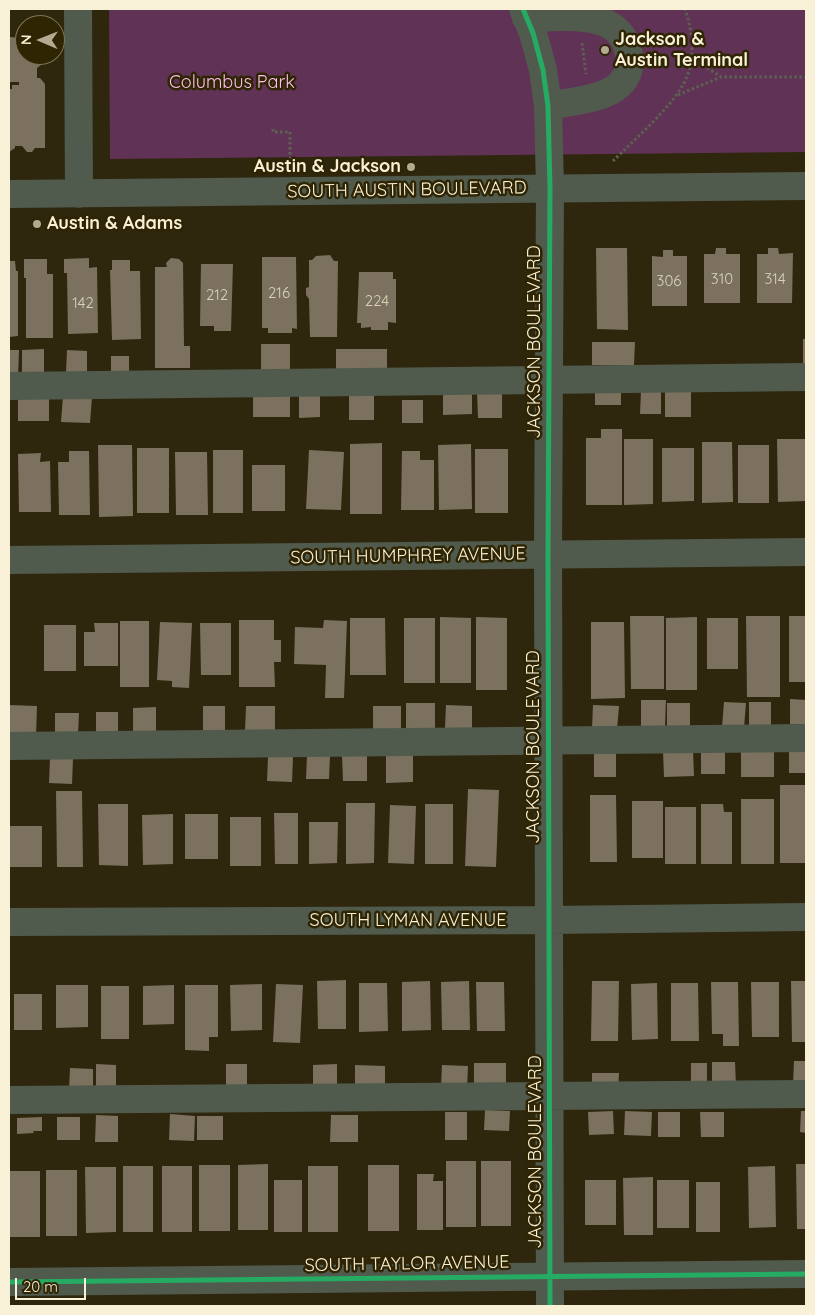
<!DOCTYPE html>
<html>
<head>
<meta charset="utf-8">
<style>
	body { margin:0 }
	#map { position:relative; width:815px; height:1315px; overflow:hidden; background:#2f270d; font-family:Quicksand,sans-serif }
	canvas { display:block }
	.frame { position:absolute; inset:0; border:10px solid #f8f1d8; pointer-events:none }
	.north { position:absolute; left:15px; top:15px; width:50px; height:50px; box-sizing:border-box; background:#2f2502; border:1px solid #7f7758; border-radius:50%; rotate:271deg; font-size:14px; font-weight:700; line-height:20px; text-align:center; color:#f8f1d8 }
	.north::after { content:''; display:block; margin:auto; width:18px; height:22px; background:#b2aa91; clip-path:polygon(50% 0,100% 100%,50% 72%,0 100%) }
	.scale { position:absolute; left:15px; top:1278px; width:71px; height:22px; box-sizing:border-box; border:2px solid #f8f1d8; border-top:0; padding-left:6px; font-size:15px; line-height:18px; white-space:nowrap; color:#f8f1d8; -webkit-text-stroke:4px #2f2502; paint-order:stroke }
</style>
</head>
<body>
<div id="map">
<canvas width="815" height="1315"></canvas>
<div class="frame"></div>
<div class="north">N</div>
<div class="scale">20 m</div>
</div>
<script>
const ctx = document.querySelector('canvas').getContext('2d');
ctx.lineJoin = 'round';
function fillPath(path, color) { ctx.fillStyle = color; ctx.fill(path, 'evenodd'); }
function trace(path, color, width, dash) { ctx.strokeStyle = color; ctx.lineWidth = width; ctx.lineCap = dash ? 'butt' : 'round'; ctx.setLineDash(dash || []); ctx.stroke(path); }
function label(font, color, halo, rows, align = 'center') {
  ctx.font = font + ' Quicksand,sans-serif'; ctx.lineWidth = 5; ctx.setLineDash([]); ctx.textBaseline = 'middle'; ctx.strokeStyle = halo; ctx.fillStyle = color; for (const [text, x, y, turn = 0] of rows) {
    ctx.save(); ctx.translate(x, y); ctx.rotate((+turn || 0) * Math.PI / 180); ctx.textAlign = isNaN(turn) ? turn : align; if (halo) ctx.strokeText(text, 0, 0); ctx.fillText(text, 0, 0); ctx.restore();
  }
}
const green = new Path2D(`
	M109,9H806V152L110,159Z`);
const building = new Path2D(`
	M9,37L25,38V55H39L42,58V64L37,68V78H40L45,84V148H35L32,152H27L22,146H15V148L9,152V89H12V85H19V82H9Z
	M596,248H627L628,330L597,329Z
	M716,248H726V254H740V303H704V254H715Z
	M768,248H778L779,254L793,253L792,303H757V254H768Z
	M663,250H673V256H687V306H652V256L663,257Z
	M330,255L334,261H338L337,337H310L309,299L306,295V288L309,287V260H312L316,256Z
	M262,257H296L297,329L292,328V333H268V328H262Z
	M89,258V268L97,267L98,333L68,334L67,273H64V259Z
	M171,258L179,259L183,263L184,346H190V368H155V267H167L166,263Z
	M24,259H47V274H53V338H26V278H24Z
	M112,260H130V271H140L141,339L112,340L110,270H112Z
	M9,261H15L16,271H18V336L9,337Z
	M201,264H233L231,331H214V326H200Z
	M359,272H393V279H396V323L388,322V330H371V327L361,328V323H357Z
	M803,339H806V363H803Z
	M592,342H635L634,365H592Z
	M261,344H290V373H261Z
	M44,349V374L22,375V350Z
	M336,349H387V375L336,373Z
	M9,350H19L18,377L9,376Z
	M67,350L87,351V374L66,373Z
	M111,356H129V377H111Z
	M595,388H621V405H595Z
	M443,390H472V414L443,415Z
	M477,391H502V418H478Z
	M641,391H661V414H640Z
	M665,391H691V417H665Z
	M349,393H374V420H349Z
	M253,394H290V417H253Z
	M299,394H320V417L299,418Z
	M63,396L92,397L90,423L61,422Z
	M18,397H49V421H18Z
	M402,400H423V423H402Z
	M601,429H622V505H586V438H601Z
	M624,439H653V504L624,505Z
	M777,439H806V501L778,502Z
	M702,442H732L733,502L702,503Z
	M382,443V514H350V444Z
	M471,444L472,509L439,510L438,445Z
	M98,445H132L133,516L99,517Z
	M738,445H769V503H738Z
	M137,448H169V513H137Z
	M662,448H694V501L662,502Z
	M475,449H508V513H475Z
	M213,450H243V513H213Z
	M309,450L344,452L341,510L306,509Z
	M69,451H89L90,515H59L58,462H69Z
	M402,451H420V460H434V510H401Z
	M175,452H207L208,515H176Z
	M41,453L40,462L50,461L51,512H19L18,454Z
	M252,465H285V511H252Z
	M630,616H664V689H631Z
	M746,616H780V697H747Z
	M789,616H806V682H789Z
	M440,617L471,618V683H440Z
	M476,617L507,618V690H476Z
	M697,617V690H666V618Z
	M350,618H385L386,675H350Z
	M404,618H435V683H404Z
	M707,618H738V669H707Z
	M239,620H274V640H281V662H274L275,687H239Z
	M324,620L347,621L344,698H325L326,665L294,664L295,627L323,628Z
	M120,621H149V687H120Z
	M160,622L192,623L189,688L172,687V681L157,680Z
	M591,622H624L625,698L591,699Z
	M94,623H118V666H84V632H95Z
	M200,623H231V675H201Z
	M44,625H76V671H44Z
	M790,699L806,700V724H790Z
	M641,700H666L665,727H641Z
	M724,702L746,703L744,728L722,727Z
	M749,702H771V725H749Z
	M406,703H435V731H406Z
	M667,703H690V726H667Z
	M9,705L37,706L36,736L9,735Z
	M446,705L472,706V729L445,728Z
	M593,705L619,706L617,730L592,729Z
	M203,706H225V732H203Z
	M246,706H275V731H245Z
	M373,706H401V731H373Z
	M156,707V733H133V708Z
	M96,712H118V733H96Z
	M55,713H79L78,734H55Z
	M701,749H725V774H701Z
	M789,749H806V773H789Z
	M693,750L694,776L664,777L663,751Z
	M741,750H774V777H741Z
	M594,751H616V777H594Z
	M413,753V782L386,783V754Z
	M307,755L330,756L329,779H306Z
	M268,756L293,757L292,782L267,781Z
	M342,756H367V781H343Z
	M50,758L73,759L72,784L49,783Z
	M780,785H806V863H780Z
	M468,789L499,790L496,867L465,866Z
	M56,791H82L83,867H57Z
	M590,795H616L617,862H590Z
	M741,799H774V864H741Z
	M632,801H663V858H632Z
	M346,803H375L374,863L346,864Z
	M98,804H128V866L99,865Z
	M425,804H453V864H425Z
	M701,804H723L724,812H732V864H701Z
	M390,805L416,806L414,864L388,863Z
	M665,807H696V864H665Z
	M274,813H298V864H275Z
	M173,814V864L143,865L142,815Z
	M185,814H218V859H185Z
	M230,817H261V866H230Z
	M309,822H338L337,863L309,864Z
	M10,826H42V867H10Z
	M346,980V1029H318L317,981Z
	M430,981L431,1030L402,1031V982Z
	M469,981L470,1030H442L441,982Z
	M592,981H619L618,1041H591Z
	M791,981H806V1042H792Z
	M476,982H504L505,1031H477Z
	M711,982H738L739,1046H723V1034H712Z
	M751,982H779V1037H752Z
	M359,983H387L388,1031L359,1032Z
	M657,983L658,1039L632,1040L631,984Z
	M671,983H698L699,1041H671Z
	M262,984V1030L231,1031L230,985Z
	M276,984L303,985L300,1043L273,1042Z
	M56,985H88V1027L56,1028Z
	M174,985V1024L143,1025V986Z
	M185,985H218V1037H209V1051L185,1050Z
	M101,986H129V1039H101Z
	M14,994H42V1030H14Z
	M794,1061H806V1086L793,1085Z
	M712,1062H735L736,1086H712Z
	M474,1063H506V1089H474Z
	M691,1063H707V1085H691Z
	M96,1064L116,1065V1090H96Z
	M226,1064H247V1090H226Z
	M337,1064V1089H313V1065Z
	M355,1065L385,1066V1089H355Z
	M442,1065L468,1066L467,1089L441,1088Z
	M70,1068L93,1069V1091L69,1090Z
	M592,1073H619L618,1091H592Z
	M485,1110L510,1111L509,1131L484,1130Z
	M613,1111L614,1134L589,1135L588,1112Z
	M625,1111L652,1112L651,1136L624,1135Z
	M801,1111H806V1133L800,1132Z
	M445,1112H467V1140H445Z
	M658,1112H680V1137H658Z
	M700,1112H724V1137H701Z
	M170,1114L195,1116L194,1141L169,1140Z
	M96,1115L118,1116V1142H95Z
	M331,1115H358V1142H330Z
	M197,1116H223V1140H197Z
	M42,1117V1131H33L34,1133L17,1134V1118Z
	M57,1117H80V1140H57Z
	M446,1161H476V1227H446Z
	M481,1161H511V1226H481Z
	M268,1164V1230H238V1165Z
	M796,1164H806V1229H797Z
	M199,1165H230V1231H199Z
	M368,1165H399V1231H368Z
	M123,1166H153V1232H123Z
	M162,1166H192V1232H162Z
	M308,1166H338V1232H308Z
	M775,1166L776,1227L749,1228L748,1167Z
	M85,1167H116V1232L86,1233Z
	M46,1170H77V1236H46Z
	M9,1171H40V1237H9Z
	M417,1174H434L433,1181H443V1230H417Z
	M653,1177V1235H624L623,1178Z
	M274,1180H302V1232H274Z
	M585,1180H616V1225H585Z
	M657,1180H689V1228H657Z
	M696,1182H720V1232H696Z`);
const path = new Path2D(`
	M582,43L586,74
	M693,54L701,64L720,76
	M678,95L721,77H806
	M273,129V132H290V164
	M613,161C634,140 679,101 688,74C695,53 692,29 685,9`);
const minor = new Path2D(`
	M78,9L79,194
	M523,9L533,33L543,70L548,106L550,188L548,554L550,1306
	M526,18C551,18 580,14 603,22C615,26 625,37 628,49C639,99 582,99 548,106
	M9,194L806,186
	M9,386L806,377
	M9,560L806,552
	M9,746L806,738
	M9,922L548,920L806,917
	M9,1100L806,1094
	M9,1282L806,1274`);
const cycleway = new Path2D(`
	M523,9L533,33L543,70L548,106L550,188L548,554L550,1306
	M9,1282L806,1274`);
const markers = [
	[605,50,5,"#b2aa91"],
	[411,167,5,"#b2aa91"],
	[37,224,5,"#b2aa91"]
];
const numberNames = [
	["310",722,279],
	["314",775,279],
	["306",669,281],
	["216",279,293],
	["212",217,295],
	["224",377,301],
	["142",83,303]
];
const poiNames = [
	["Jackson &",615,40],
	["Austin Terminal",615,61],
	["Austin & Jackson",401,167,"right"],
	["Austin & Adams",47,224]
];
const parkNames = [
	["Columbus Park",232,83]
];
const streetNames = [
	["SOUTH AUSTIN BOULEVARD",407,190,-1],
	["JACKSON BOULEVARD",535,342,-90],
	["SOUTH HUMPHREY AVENUE",408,556,-1],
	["JACKSON BOULEVARD",534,747,-90],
	["SOUTH LYMAN AVENUE",408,921],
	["JACKSON BOULEVARD",536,1152,-90],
	["SOUTH TAYLOR AVENUE",407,1264,-1]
];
fillPath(green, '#603255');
fillPath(building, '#7b715e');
trace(path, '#5e6052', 3, [2.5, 2.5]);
trace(minor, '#505b4e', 28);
trace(cycleway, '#26ab63', 5);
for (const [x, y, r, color] of markers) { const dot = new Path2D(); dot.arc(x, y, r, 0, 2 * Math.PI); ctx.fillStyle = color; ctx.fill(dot); trace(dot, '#2f2502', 2); }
label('15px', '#d9d1ba', null, numberNames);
label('bold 18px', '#f8f1d8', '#2f2502', poiNames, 'left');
label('18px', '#febef2', '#2f2502', parkNames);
label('18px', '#f8f1d8', '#2f2502', streetNames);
</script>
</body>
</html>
